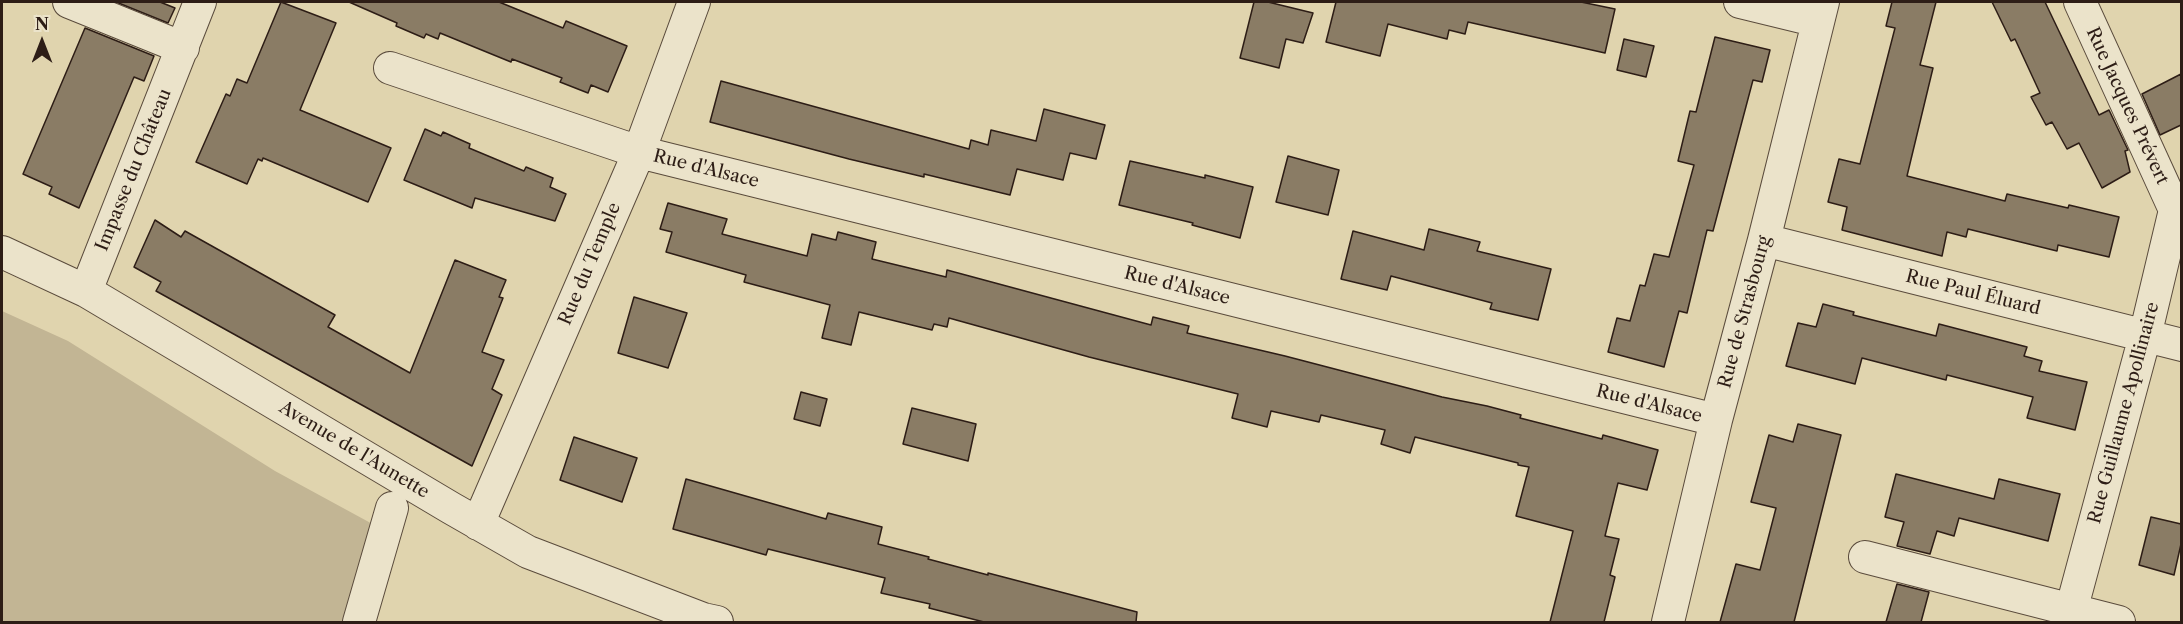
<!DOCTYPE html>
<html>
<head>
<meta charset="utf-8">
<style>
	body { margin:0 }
	#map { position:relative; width:2183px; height:624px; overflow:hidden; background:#e0d4ae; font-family:"Libre Caslon Text",serif }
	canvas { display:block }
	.frame { position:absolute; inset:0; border:3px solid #2d1d16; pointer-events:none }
	.north { position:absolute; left:12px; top:12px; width:60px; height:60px; -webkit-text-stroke:4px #ebe3ca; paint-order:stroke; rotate:0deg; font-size:16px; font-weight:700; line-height:24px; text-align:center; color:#2d1d16 }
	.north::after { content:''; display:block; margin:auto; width:21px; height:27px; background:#2d1d16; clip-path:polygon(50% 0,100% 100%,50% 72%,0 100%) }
</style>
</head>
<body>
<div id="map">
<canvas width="2183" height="624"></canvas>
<div class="frame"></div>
<div class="north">N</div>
</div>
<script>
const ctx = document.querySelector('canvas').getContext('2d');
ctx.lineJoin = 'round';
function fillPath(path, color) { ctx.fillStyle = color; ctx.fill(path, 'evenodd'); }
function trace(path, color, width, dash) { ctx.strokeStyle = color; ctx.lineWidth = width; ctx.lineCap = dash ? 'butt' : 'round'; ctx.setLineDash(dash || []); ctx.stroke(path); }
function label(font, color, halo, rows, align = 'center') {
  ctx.font = font + ' "Libre Caslon Text",serif'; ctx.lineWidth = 4.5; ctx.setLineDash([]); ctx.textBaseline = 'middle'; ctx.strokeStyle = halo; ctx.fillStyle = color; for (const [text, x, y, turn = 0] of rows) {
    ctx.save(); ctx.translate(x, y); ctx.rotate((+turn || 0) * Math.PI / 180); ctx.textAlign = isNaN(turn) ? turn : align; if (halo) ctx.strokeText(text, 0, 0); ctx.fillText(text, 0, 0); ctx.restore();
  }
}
const green = new Path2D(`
	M2,311L68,341L275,471L378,527L355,622H2Z`);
const building = new Path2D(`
	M116,2H160L175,8L168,23Z
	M281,2L336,23L300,110L391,148L368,202L263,158L262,161L258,159L247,184L196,162L226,94L230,96L237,79L247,83Z
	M349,2H499L563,28L566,21L627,46L608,92L591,85L588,93L560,82L562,78L512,59L511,62L440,33L438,39L426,34L424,38L396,26L397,23Z
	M1254,2H1268L1313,13L1303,43L1286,39L1279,68L1240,58Z
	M1336,2H1581L1615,9L1605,53L1468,22L1465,34L1449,30L1447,39L1388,24L1380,56L1326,42Z
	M1892,2H1936L1920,65L1933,68L1907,176L2005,201L2007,194L2068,208L2069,205L2119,217L2109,257L2058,245L2057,251L1968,229L1966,237L1947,232L1942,256L1842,230L1847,207L1828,202L1839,159L1860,164L1895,28L1886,26Z
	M1992,2H2045L2099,115L2109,110L2128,150L2125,151L2130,172L2102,188L2079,143L2067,149L2052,122L2046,125L2031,97L2040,93L2015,39L2011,41Z
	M85,28L154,56L144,81L134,77L79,208L49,194L52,187L23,174Z
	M1715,37L1770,50L1762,82L1753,80L1713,231L1707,230L1687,313L1679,311L1664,367L1608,352L1617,318L1630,321L1640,285L1645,286L1654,254L1669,257L1694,165L1678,161L1690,111L1696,112Z
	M1624,39L1654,46L1646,77L1617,70Z
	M2181,74V125L2160,135L2142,94Z
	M721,81L969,149L971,140L988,145L991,130L1036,141L1044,109L1105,125L1096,159L1070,153L1063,180L1017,169L1010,195L924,174V177L849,159L710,122Z
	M425,129L441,136L443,132L470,144L469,148L524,171L526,167L553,178L550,187L566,194L555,221L475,198L472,208L404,180Z
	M1288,156L1339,170L1328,215L1276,202Z
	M1130,161L1205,178V175L1253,187L1240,238L1192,225L1193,223L1119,205Z
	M668,203L727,219L722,234L807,256L812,234L836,240L838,232L876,242L872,259L946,277L947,270L1151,325L1153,317L1189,326L1187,333L1285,356L1442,397L1487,406L1521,415L1520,418L1602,439L1603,435L1658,450L1647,490L1618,483L1605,536L1619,539L1610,575L1615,577L1604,622H1550L1573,531L1516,516L1529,467L1518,465V463L1415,437L1410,453L1381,444L1385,430L1321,415L1319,422L1271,411L1267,427L1232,418L1238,394L1089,357L949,318L947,327L934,324L932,330L859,312L851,345L822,338L830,305L744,282L746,275L666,252L672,232L660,229Z
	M155,220L181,237L185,231L335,315L328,327L410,373L455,260L506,280L499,297L503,298L482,352L504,360L492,389L502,395L472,466L156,291L161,282L134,267Z
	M1429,229L1480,242L1477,251L1551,269L1538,320L1490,309L1492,303L1391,276L1387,290L1341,279L1353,231L1424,250Z
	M634,297L687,313L668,368L618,353Z
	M1823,304L1854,312L1853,315L1936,336L1939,324L2027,347L2024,356L2042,361L2039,371L2087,382L2075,430L2027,418L2033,397L1947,375L1946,380L1862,358L1855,384L1786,366L1798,323L1816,327Z
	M801,392L827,399L820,426L794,419Z
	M912,408L976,424L968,461L903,444Z
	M1798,424L1841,435L1794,622H1720L1736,564L1760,570L1776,508L1751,502L1769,435L1793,442Z
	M574,437L637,458L622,502L560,480Z
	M1896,474L1994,499L1999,479L2060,494L2048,541L1959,518L1954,536L1937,531L1930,554L1897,546L1904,522L1885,517Z
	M686,479L826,519L828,513L882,527L878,544L929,557L928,559L988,575V573L1137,612L1136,622H984L929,608L930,604L881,593L885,578L768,549L766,555L673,529Z
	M2151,517L2181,524V544L2174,575L2139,565Z
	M1897,584L1929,592L1921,622H1886Z`);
const minor = new Path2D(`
	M69,2L183,48
	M1740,2L1818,21
	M2080,2L2175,210
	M390,68L639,152L1716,420
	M1764,240L2182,345
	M2,252L86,291L451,508L528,552L703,619L717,622
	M86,291L200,2
	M478,524L639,152L694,2
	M1865,557L2119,622
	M359,622L392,508
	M1668,622L1716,420L1764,240L1823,2
	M2068,622L2145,336L2175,210L2182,207`);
const streetNames = [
	["Rue Jacques Prévert",2127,106,65],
	["Rue d'Alsace",706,169,14],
	["Impasse du Château",134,170,-68],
	["Rue du Temple",590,264,-67],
	["Rue d'Alsace",1177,286,14],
	["Rue Paul Éluard",1973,293,14],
	["Rue de Strasbourg",1745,312,-75],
	["Rue d'Alsace",1649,404,14],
	["Rue Guillaume Apollinaire",2124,413,-75],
	["Avenue de l'Aunette",354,450,31]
];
fillPath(green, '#c2b594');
fillPath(building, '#8a7c65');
trace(building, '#2d1d16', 1.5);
trace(minor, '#5a4b3c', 34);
trace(minor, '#ebe3ca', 32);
label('18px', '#2d1d16', '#ebe3ca', streetNames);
</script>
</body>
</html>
